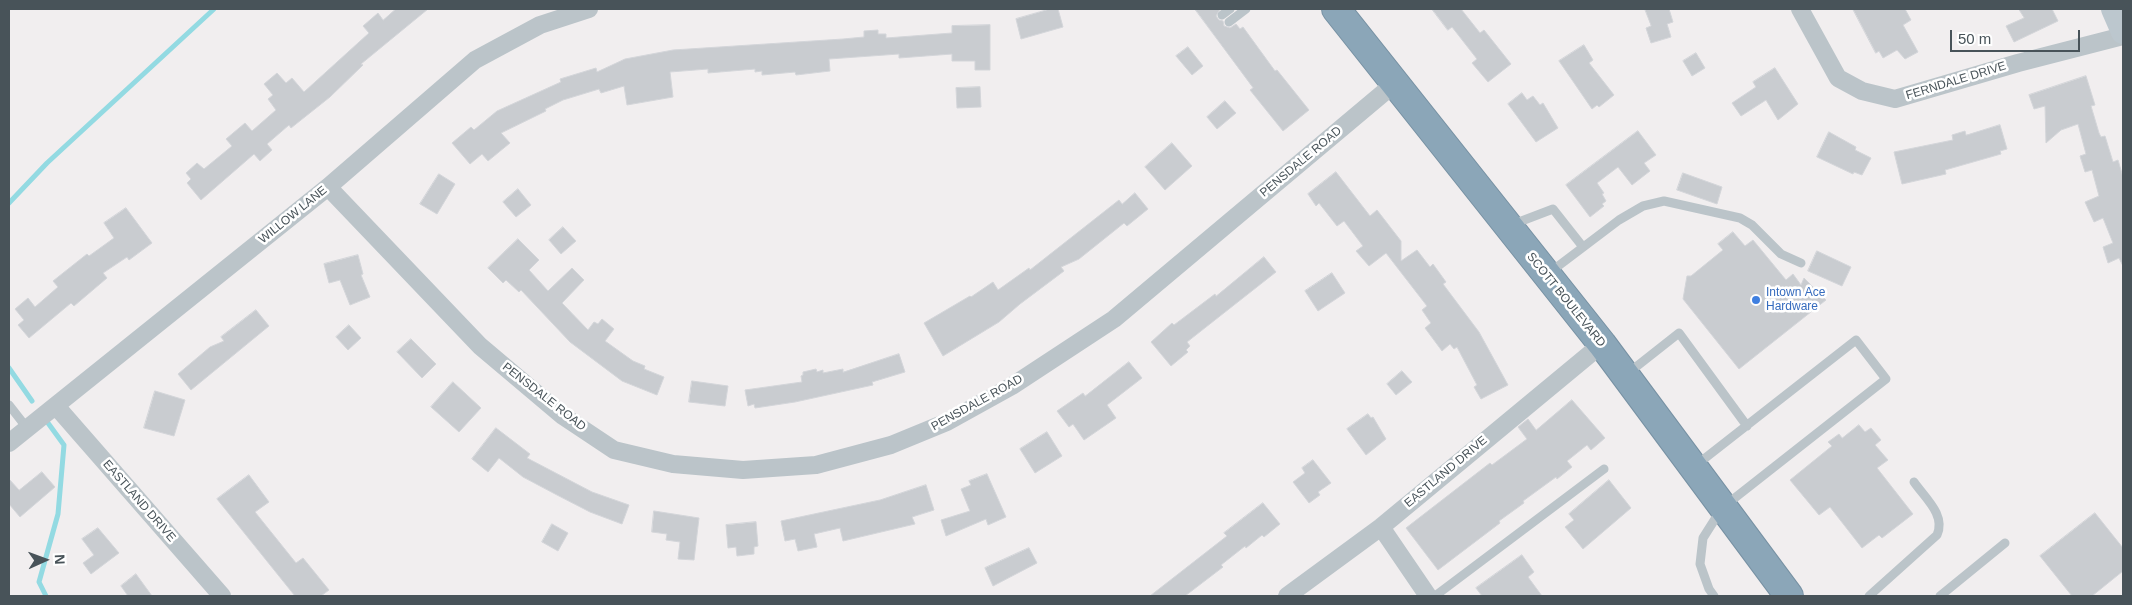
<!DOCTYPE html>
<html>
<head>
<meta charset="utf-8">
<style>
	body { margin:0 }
	#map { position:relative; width:2132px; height:605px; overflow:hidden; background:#f1eeef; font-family:Arial,sans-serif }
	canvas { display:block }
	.frame { position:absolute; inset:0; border:10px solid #485359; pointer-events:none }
	.north { position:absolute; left:20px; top:535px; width:50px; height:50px; -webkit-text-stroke:4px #fff; paint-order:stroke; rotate:88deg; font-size:14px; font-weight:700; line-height:20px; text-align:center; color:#485359 }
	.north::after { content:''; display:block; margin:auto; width:18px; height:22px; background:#485359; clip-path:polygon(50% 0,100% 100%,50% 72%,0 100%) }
	.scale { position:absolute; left:1950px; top:30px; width:130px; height:22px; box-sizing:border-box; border:2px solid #485359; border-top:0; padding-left:6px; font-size:15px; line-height:18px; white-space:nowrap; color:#485359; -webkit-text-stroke:4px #fff; paint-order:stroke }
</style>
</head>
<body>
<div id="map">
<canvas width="2132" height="605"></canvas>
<div class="frame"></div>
<div class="north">N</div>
<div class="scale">50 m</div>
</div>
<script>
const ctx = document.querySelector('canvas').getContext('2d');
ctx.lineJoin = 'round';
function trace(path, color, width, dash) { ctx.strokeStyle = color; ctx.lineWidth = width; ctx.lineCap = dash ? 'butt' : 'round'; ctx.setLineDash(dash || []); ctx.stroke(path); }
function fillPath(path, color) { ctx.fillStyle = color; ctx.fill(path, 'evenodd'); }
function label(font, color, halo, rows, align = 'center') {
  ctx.font = font + ' Arial,sans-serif'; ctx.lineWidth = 5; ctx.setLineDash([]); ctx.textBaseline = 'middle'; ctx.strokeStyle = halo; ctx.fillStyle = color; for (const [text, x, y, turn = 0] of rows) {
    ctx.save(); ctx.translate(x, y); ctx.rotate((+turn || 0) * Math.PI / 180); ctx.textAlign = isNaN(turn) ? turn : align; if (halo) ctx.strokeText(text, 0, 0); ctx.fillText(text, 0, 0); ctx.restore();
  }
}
const stream = new Path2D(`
	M9,203L47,163L214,9
	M9,368L32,401
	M46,596L39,582L58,514L64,445L48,423`);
const building = new Path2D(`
	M396,9H428L361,64L363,65L330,97L291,128L289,125L267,144L272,150L260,161L254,154L201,200L187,183L191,179L186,173L197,163L204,169L232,146L226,139L245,123L252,131L276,110L268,99L273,95L264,84L277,73L286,83L292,78L304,92L369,33L363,26L378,13L383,20Z
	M1050,9H1058L1063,27L1021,39L1016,19Z
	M1195,9H1220L1216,16L1219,20L1223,21L1224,26L1230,28L1236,24L1240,29L1243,27L1275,71L1277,70L1309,110L1283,131L1250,90L1253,88Z
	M1432,9H1461L1480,33L1484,30L1511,64L1488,82L1472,63L1477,59L1452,27L1448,30Z
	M1645,9H1669L1673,22L1667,24L1671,37L1651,43L1646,28L1651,26Z
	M1853,9H1905L1911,20L1903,25L1918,52L1905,59L1897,50L1883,58L1879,51L1876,53Z
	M2019,9H2052L2058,21L2014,42L2006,26L2024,18Z
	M990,25V70H975V61H952V54L899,58V54L829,59L830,71L796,75L795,72L762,75V71L755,72V69L708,73V69L670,72L673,97L627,105L624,86L601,93L599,89L563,100L545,109L546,111L501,133L510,143L488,161L482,154L470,164L452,143L471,127L474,130L497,111L561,82L560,79L596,68L597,72L625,59L673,50L843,39L864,37V31L878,30V34H886V38L952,33V26Z
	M1584,45L1593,60L1589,63L1614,95L1599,107L1597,105L1592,109L1559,61Z
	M1188,47L1203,66L1192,75L1176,56Z
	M1696,53L1705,68L1692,76L1683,61Z
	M1775,68L1798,104L1778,120L1766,100L1741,116L1732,103L1756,87L1753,82Z
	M2086,76L2095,105L2091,106L2099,133L2101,137L2105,136L2113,162L2118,160L2123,177V266L2119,258L2108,263L2103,247L2113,243L2103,218L2094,222L2085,202L2099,196L2092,170L2085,172L2080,156L2086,154L2078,124L2061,130L2046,143L2045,106L2034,109L2029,95Z
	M980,87L981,107L957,108L956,88Z
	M1522,93L1527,100L1533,96L1540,105L1543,103L1558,128L1536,142L1508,104Z
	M1225,101L1236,113L1217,129L1207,117Z
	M2000,125L2007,149L2000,151L2001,154L1945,170L1946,174L1902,184L1894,152L1953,140L1952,135L1965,131L1966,135Z
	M1638,131L1656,155L1644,163L1650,171L1632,185L1618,167L1597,183L1604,193L1602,194L1606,201L1602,204L1604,206L1590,217L1566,185Z
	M1829,132L1856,147L1855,150L1871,158L1862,175L1854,172L1853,174L1817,157Z
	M1172,143L1192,166L1165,190L1145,167Z
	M1336,172L1370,216L1377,210L1401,241V261L1417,250L1430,267L1433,264L1446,282L1443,284L1479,332L1508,385L1481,399L1474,387L1477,385L1457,347L1454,349L1450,344L1442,351L1425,328L1431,323L1422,310L1427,306L1386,253L1369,266L1356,251L1363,246L1344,221L1337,226L1319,203L1316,206L1308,194Z
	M1683,173L1722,187L1717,204L1677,190Z
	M439,174L455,184L437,214L420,204Z
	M518,189L531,205L516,217L503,202Z
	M1135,193L1148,209L1127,226L1124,223L1079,259L1061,267L1064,271L1020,304L999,322L943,356L924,323L970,296L971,297L993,282L998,290L1029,268L1030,270L1119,200L1122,204Z
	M126,208L152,243L129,260L127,257L103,273L107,278L74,306L71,303L29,338L18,325L24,320L15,309L28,298L35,307L58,287L53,281L87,254L89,256L114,238L104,223Z
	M563,227L576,241L561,254L549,240Z
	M1733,232L1745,246L1753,240L1786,280L1793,274L1801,285L1804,278L1826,300L1739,369L1683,299L1687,276H1691L1723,250L1718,244Z
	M518,239L539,260L529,270L548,291L572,268L584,280L562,303L588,330L594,322L598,324L602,319L614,329L605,341L633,361L645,366L644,369L664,377L657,395L622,381L570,342L521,290L519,292L506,280L503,283L488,268Z
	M1817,251L1851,267L1842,286L1808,271Z
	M358,255L363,274L361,275L370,297L350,305L340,280L329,283L324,264Z
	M1264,257L1276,272L1187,342L1190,346L1186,350L1188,352L1171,366L1151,342L1172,323L1174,325L1215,294L1216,296Z
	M1332,273L1345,293L1318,311L1305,291Z
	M256,310L269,326L191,390L178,374L210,347L224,341L221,337Z
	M349,325L361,338L348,350L336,337Z
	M411,339L436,364L422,378L397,352Z
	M899,354L905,372L872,382L873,385L795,402L755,408L754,404L748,406L745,390L802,382L801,376L803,375V372L816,369L817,372L823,370V373L843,369V372Z
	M1129,362L1142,378L1107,405L1116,418L1084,440L1073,424L1069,427L1057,411L1083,393L1085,396Z
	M1402,371L1412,382L1396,395L1387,384Z
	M692,381L728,386L725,406L689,402Z
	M453,382L481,408L459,432L431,407Z
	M155,391L185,400L174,436L144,428Z
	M1572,400L1605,438L1591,450L1587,445L1567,461L1572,467L1557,479L1556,477L1523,501L1524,503L1499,521L1500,523L1438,570L1406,528L1490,463L1492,465L1527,439L1518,427L1528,419L1536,430Z
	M1368,414L1371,418L1373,417L1386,439L1366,455L1347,429Z
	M1859,425L1865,432L1871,428L1881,440L1875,445L1888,460L1877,468L1913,514L1882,538L1879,535L1862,548L1830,507L1819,515L1790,480L1832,446L1828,442L1839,434L1842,438Z
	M496,428L530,454L527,458L592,492L629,505L622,524L590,512L557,495L523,477L499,458L488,472L472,459Z
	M1047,432L1062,456L1035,473L1020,449Z
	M1313,460L1331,483L1318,492L1320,495L1309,503L1293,482L1305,473L1302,468Z
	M42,472L55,487L20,517L9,504V479L19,490Z
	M987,474L1006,517L988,525L986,519L946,536L941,520L970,511L961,489L971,485L969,481Z
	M249,475L269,502L255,512L296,563L303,558L329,590L321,596H295L217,499Z
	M1609,480L1631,508L1583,549L1565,527L1574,520L1569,514Z
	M926,485L934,510L912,517L915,524L843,541L840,528L814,534L817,547L798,551L795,539L785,541L781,521L880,500Z
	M1263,503L1280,524L1264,537L1262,535L1246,548L1245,546L1221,565L1223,567L1185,596H1150L1227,536L1224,533Z
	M654,511L699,518L694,560L678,559L680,542L666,540L667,534L652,532Z
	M2095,513L2123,548V571L2092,596H2072L2040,556Z
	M756,522L758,546L754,547V554L737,556L736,547L728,548L726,525Z
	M552,524L568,533L558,551L542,542Z
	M98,528L119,553L91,574L83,563L94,555L82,539Z
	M1029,548L1037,563L993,586L985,568Z
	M1522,555L1534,572L1528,577L1542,596H1482L1476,588Z
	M136,574L152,596H128L121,586Z`);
const lane = new Path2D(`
	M1222,15L1230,9
	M1229,22L1246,9
	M1511,225L1553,209L1583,247
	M1549,273L1619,220L1643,206L1664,201L1740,218L1752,225L1781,254L1801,263
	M1627,374L1679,333L1747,426
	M9,405L27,428
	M1695,466L1856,340L1886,379L1722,508L1703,538L1700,564L1709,589L1714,596
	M1435,596L1604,469
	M1869,596L1937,535C1946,515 1925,498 1914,482
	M1940,596L2005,543`);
const street = new Path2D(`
	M1800,9L1838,78L1862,91L1895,99L2018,63L2123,36
	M328,187L480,346L563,416L614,450L673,464L743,470L816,465L891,445L947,422L1012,386L1114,319L1394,84
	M56,406L222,596
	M9,443L328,187L475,60L540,25L589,9
	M1381,527L1428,596
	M1287,596L1381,527L1602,344`);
const secondary = new Path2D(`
	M2113,9L2123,32`);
const highway = new Path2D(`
	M1336,9L1602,344L1789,596`);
const markers = [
	[1756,300,5,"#3f7fe0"]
];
const streetNames = [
	["FERNDALE DRIVE",1956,81,-17],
	["PENSDALE ROAD",1301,162,-40],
	["WILLOW LANE",293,215,-39],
	["SCOTT BOULEVARD",1566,300,51],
	["PENSDALE ROAD",544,397,38],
	["PENSDALE ROAD",977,403,-29],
	["EASTLAND DRIVE",1446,472,-40],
	["EASTLAND DRIVE",139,501,49]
];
const shopNames = [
	["Intown Ace",1766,293],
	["Hardware",1766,307]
];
trace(stream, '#93dae2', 5);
fillPath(building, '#c9ccd0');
trace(building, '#d3d5d9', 1);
trace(highway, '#7791a3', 30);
trace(lane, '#bbc4c9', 9);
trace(street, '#bbc4c9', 18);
trace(secondary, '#bcc7ce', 24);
trace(highway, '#8ba6b8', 28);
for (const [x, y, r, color] of markers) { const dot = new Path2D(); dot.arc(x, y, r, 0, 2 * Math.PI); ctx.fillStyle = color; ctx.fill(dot); trace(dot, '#fff', 2); }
label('12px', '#485359', '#fff', streetNames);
label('12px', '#366cbe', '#fff', shopNames, 'left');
</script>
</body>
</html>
